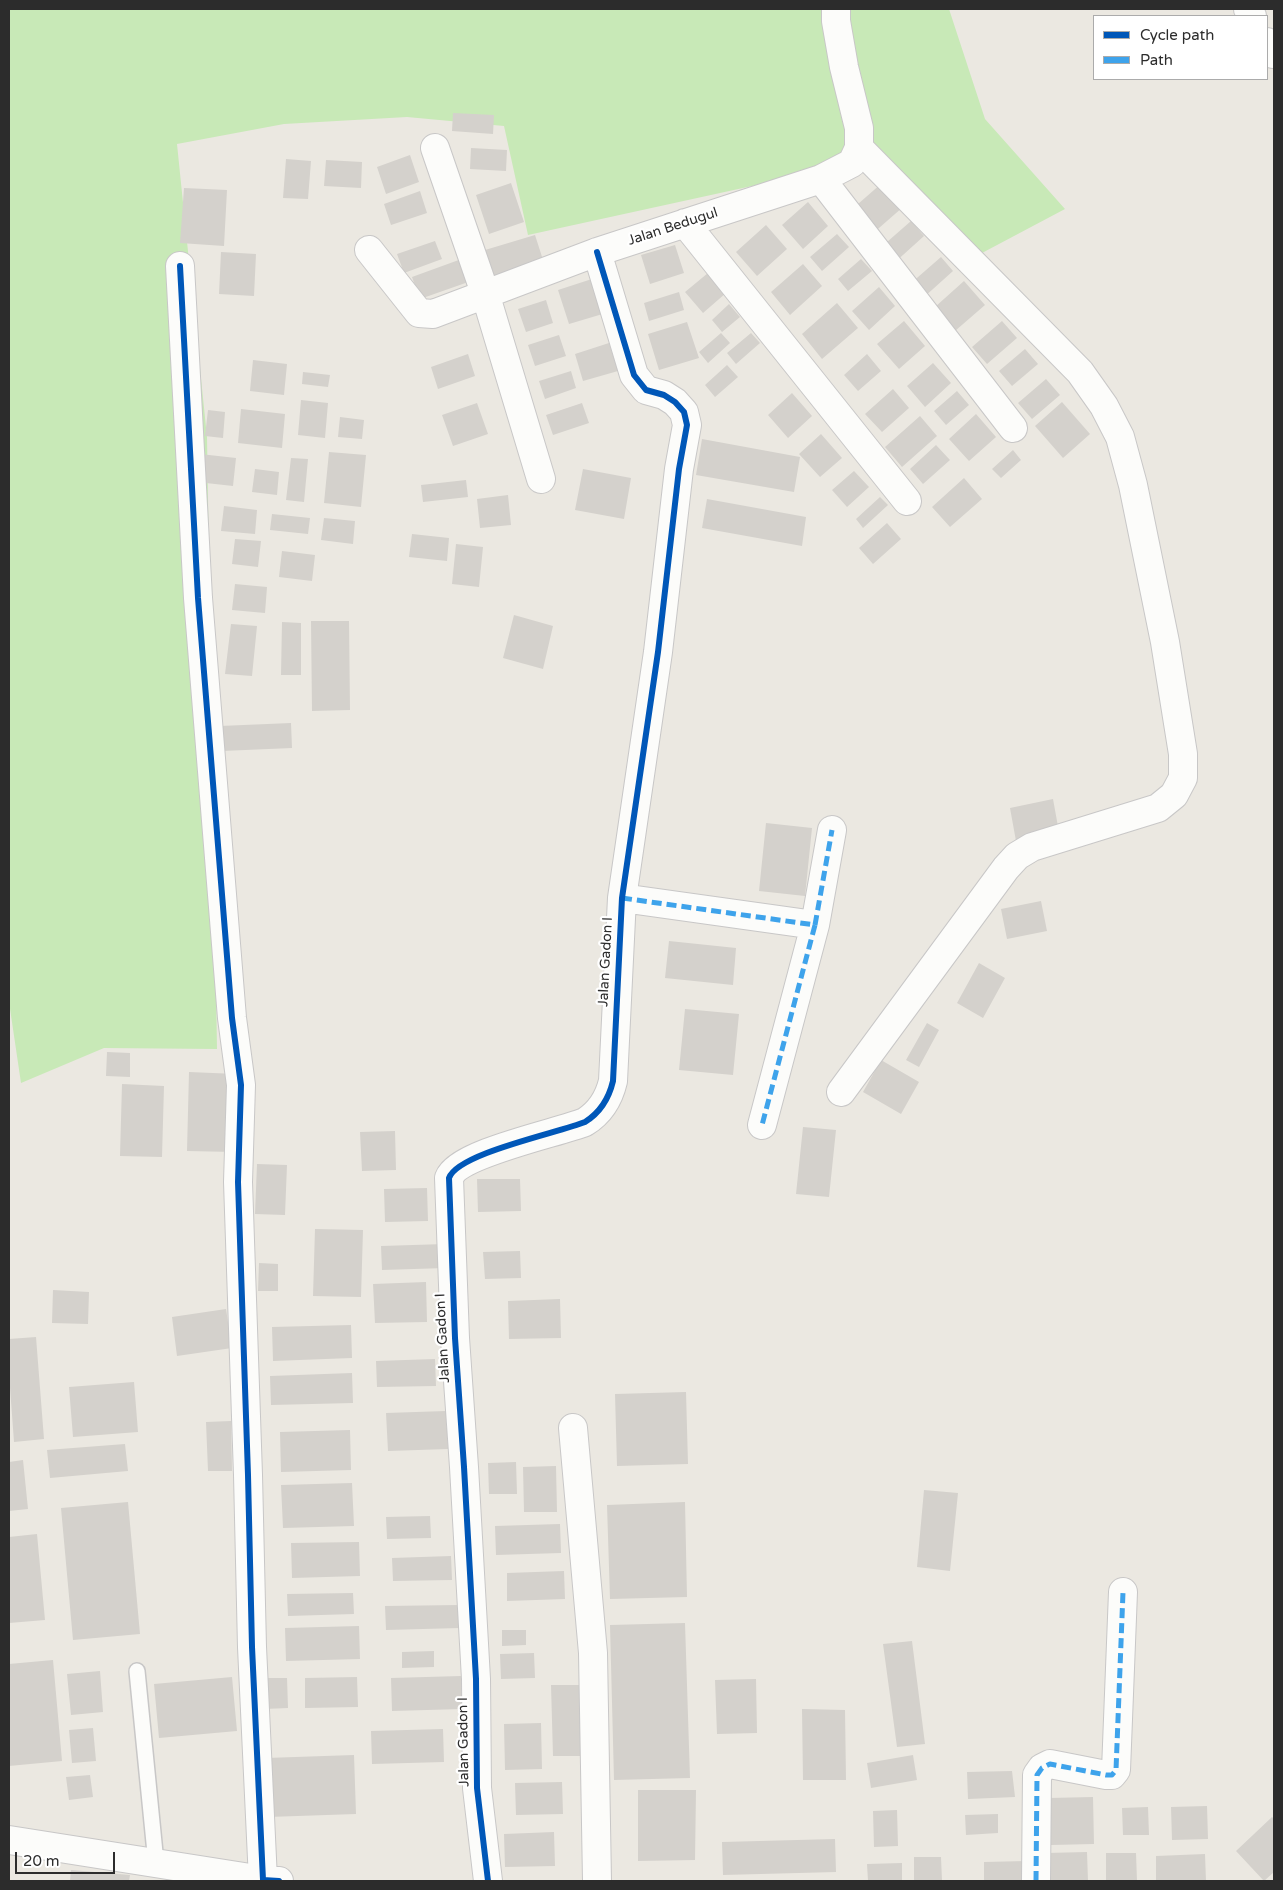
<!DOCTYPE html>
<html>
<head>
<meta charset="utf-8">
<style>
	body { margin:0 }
	#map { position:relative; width:1283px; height:1890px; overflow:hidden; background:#ebe8e1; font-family:"Varela Round",sans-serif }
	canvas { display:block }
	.frame { position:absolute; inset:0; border:10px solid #2c2c2c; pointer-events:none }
	.legend { position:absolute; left:1093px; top:15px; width:175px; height:65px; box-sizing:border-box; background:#fff; border:1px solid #ababab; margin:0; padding:6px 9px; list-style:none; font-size:15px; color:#2c2c2c }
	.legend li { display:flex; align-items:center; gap:10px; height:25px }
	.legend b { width:25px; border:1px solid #ababab }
	.scale { position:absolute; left:15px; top:1852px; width:100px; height:22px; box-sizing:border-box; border:2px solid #2c2c2c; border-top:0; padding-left:6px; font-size:15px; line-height:18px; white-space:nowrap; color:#2c2c2c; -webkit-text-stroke:4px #fff; paint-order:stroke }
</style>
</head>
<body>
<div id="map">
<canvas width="1283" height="1890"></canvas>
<div class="frame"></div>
<ul class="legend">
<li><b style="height:6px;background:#0057b8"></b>Cycle path</li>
<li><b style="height:6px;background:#3ea3eb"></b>Path</li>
</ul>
<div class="scale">20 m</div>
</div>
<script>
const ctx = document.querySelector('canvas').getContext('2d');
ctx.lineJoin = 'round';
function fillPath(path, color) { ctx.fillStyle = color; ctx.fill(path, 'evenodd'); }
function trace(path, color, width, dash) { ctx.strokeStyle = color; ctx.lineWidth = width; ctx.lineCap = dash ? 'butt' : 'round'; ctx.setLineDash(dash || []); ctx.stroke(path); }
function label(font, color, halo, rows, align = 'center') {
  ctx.font = font + ' "Varela Round",sans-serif'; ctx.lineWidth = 4.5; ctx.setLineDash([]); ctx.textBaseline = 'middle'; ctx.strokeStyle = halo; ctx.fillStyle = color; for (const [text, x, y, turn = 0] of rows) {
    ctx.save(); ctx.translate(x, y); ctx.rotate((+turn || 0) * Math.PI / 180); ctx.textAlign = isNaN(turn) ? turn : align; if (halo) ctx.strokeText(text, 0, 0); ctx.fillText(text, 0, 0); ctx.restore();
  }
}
const green = new Path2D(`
	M9,9H949L985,119L1065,209L965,262L871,160L528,235L504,126L407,117L284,124L177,144L207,437L217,1049L104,1048L21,1083L9,1002Z`);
const building = new Path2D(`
	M453,113L494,115L493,134L452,131Z
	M471,148L507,150L506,171L470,169Z
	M410,155L419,182L386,194L377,167Z
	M286,159L311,161L308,199L283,198Z
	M326,160L362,162L361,188L324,186Z
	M511,183L524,222L489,234L476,195Z
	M882,183L903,207L871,235L850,211Z
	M184,188L227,190L224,246L180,243Z
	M420,191L427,213L391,225L384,204Z
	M808,202L828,226L803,249L782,225Z
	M911,221L924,236L893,264L879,249Z
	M766,225L787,249L757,276L736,252Z
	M837,234L849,247L822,271L810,257Z
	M535,235L544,263L495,279L485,250Z
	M435,241L442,259L404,273L397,254Z
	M675,245L684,273L650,284L641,255Z
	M221,252L256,254L254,296L219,294Z
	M467,257L474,280L420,299L412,277Z
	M941,257L953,271L923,298L910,284Z
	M861,259L872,271L848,291L838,279Z
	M803,264L822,286L790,315L771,292Z
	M708,273L726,293L703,313L685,292Z
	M595,278L606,313L569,324L558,290Z
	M964,281L985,305L955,331L935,307Z
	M879,287L895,306L869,330L852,311Z
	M679,292L684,310L649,321L644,303Z
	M546,300L553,323L526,332L518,309Z
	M837,303L858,328L822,359L802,334Z
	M729,304L740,317L722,332L712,320Z
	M904,321L925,346L899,369L877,344Z
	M1002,321L1017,338L987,364L972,347Z
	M687,322L699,358L659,370L648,334Z
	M721,333L730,343L708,363L699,352Z
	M751,333L760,343L736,364L727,353Z
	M559,335L566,356L535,366L528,345Z
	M609,343L618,371L583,381L575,354Z
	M1025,349L1038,364L1012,386L999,371Z
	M468,354L475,376L438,389L431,367Z
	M867,354L881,371L858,391L844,375Z
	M253,360L287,364L284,395L250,391Z
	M933,363L951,383L925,407L907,386Z
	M727,365L738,377L715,397L705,385Z
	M571,371L576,388L545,399L539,381Z
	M303,372L330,375L328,387L302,384Z
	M1046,379L1060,395L1032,419L1018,403Z
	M893,389L909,408L882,432L865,414Z
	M957,391L969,405L946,425L934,411Z
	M792,393L812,416L788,438L768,415Z
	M301,400L328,403L325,438L298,435Z
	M1062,402L1090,434L1063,458L1035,426Z
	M477,403L488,434L453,446L442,415Z
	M582,403L589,423L553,435L546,415Z
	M241,409L285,414L282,448L238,443Z
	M208,410L225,412L223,438L205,436Z
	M976,414L996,437L969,461L949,439Z
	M920,416L937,436L902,467L885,447Z
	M340,417L364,420L362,439L338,437Z
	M821,434L842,458L820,477L799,454Z
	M702,439L800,457L794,492L696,475Z
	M936,445L950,460L923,484L910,469Z
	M1013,450L1021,460L1001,478L992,469Z
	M329,452L366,455L361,507L324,503Z
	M200,454L236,458L233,486L197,482Z
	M291,458L308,459L304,502L286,500Z
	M255,469L279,472L277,495L252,492Z
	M583,469L631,478L624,519L575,510Z
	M854,471L869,487L847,507L832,490Z
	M964,478L982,499L950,527L932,507Z
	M466,480L468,497L423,502L421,485Z
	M508,495L511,525L480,528L477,499Z
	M880,497L888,505L863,528L856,519Z
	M707,499L806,517L802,546L702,528Z
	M224,506L257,510L255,534L221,531Z
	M272,514L310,518L308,534L270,530Z
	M324,518L355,521L353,544L321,540Z
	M887,523L901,539L873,564L859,548Z
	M412,534L449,538L447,561L409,557Z
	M235,539L261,541L258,567L232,564Z
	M456,544L483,547L479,587L452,584Z
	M282,551L315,555L312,581L279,577Z
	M235,584L267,587L265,613L232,610Z
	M514,615L553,626L543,669L503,658Z
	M311,621H349L350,710L312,711Z
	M282,622L301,623V675H281Z
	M231,624L257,626L252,676L225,674Z
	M291,723L292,748L222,751L220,726Z
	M1053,799L1059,832L1016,841L1010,808Z
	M766,823L812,828L805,896L759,891Z
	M1041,901L1047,931L1007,939L1001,909Z
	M669,941L736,948L733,985L665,978Z
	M979,963L1005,978L983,1018L957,1003Z
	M685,1009L739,1014L733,1075L679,1070Z
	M927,1023L939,1030L919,1067L906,1060Z
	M107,1052L130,1053V1077L106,1076Z
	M881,1060L919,1082L901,1114L863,1092Z
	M189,1072L236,1074L234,1152L187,1151Z
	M122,1084L164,1086L162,1157L120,1156Z
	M803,1127L836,1130L829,1197L796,1194Z
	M395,1131L396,1170L362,1171L360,1132Z
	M257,1164L287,1165L285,1215L255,1214Z
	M477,1179H520L521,1211L478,1212Z
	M427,1188L428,1221L385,1222L384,1189Z
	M315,1229L363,1230L361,1297L313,1296Z
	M445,1244L446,1268L382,1270L381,1246Z
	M520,1251L521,1278L485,1279L483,1252Z
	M259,1263L278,1264V1291H258Z
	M426,1282L427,1322L375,1323L373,1284Z
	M53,1290L89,1292L88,1324L52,1323Z
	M560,1299L561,1338L509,1339L508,1301Z
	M226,1309L232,1348L177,1356L172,1317Z
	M351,1325L352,1358L273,1361L272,1327Z
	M36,1337L44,1439L14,1442L9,1374V1339Z
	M435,1359L436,1386L377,1387L376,1361Z
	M352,1373L353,1403L271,1405L270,1376Z
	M134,1382L138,1432L73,1437L69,1387Z
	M686,1392L688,1464L617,1466L615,1394Z
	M446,1411L448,1449L388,1451L386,1413Z
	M231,1421L232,1471H208L206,1422Z
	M350,1430L351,1470L281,1472L280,1432Z
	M125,1444L128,1471L50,1478L47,1450Z
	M23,1460L28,1509L9,1511V1462Z
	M516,1462L517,1494H489L488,1463Z
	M556,1466L557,1512H524L523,1467Z
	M352,1483L354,1526L283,1528L281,1485Z
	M924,1490L958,1493L950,1571L917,1567Z
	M128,1502L140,1634L73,1640L61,1508Z
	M685,1502L687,1597L610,1599L607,1505Z
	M430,1516L431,1538L387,1539L386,1517Z
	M560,1524L561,1553L496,1555L495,1526Z
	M37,1534L45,1620L9,1623V1537Z
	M359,1542L360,1576L292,1578L291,1543Z
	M451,1556L452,1580L393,1581L392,1558Z
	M564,1571L565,1599L507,1601V1573Z
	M353,1593L354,1614L288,1616L287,1594Z
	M459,1605L460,1628L386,1630L385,1606Z
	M685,1623L690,1778L614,1780L610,1625Z
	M359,1626L360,1659L286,1661L285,1628Z
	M502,1630H526V1645L502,1646Z
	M912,1641L925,1744L897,1747L883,1644Z
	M434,1651V1667L402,1668V1652Z
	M534,1653L535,1678L501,1679L500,1654Z
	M53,1660L62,1761L9,1766V1664Z
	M100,1671L103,1712L71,1715L67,1674Z
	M461,1676L462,1709L392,1711L391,1678Z
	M232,1677L237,1731L159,1738L154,1684Z
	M357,1677L358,1707L305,1708V1678Z
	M264,1678H287L288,1708L265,1709Z
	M756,1679L757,1733L717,1734L715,1680Z
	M551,1685H579L581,1756H553Z
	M802,1709L845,1710L846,1780H803Z
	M541,1723L542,1769L505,1770L504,1724Z
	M93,1728L96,1761L72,1763L69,1730Z
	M443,1729L444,1762L372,1764L371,1731Z
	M354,1755L356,1814L268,1817L266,1758Z
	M913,1755L917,1780L871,1788L867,1763Z
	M1012,1771L1015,1797L968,1799L967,1772Z
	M90,1775L93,1797L69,1800L66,1777Z
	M562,1782L563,1814L516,1815L515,1783Z
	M638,1790H696L695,1860L638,1861Z
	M1093,1797L1094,1844L1051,1845L1049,1798Z
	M1207,1806L1208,1839L1172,1840L1171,1807Z
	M1148,1807L1149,1835H1123L1122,1808Z
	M897,1810L898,1846L874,1847L873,1811Z
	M998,1814V1833L966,1835L965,1815Z
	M1272,1817L1274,1819V1872L1264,1881L1236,1851Z
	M554,1832L555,1866L505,1867L504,1834Z
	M835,1839L836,1872L723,1875L722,1842Z
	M1087,1852L1088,1881H1047L1046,1853Z
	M1106,1853H1136L1137,1881H1106Z
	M1205,1854L1206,1881H1156V1856Z
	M914,1857H941L942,1881H914Z
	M1026,1861L1027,1881H984V1862Z
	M902,1863V1881H868L867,1864Z
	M71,1870L130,1875L129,1881H70Z`);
const service = new Path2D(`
	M137,1671L156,1863`);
const minor = new Path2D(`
	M1248,9L1252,16
	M1267,42L1273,54
	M435,148L485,293L541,479
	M821,179L1013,428
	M685,223L907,501
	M369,250L419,313L433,314L597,252L821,179L852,163L859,148V128L844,67L836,21V9
	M180,266L198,598L232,1018L241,1085L238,1182L248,1475L252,1647L263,1880L279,1881
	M622,898L815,925L762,1125
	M815,925L832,830
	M841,1092L1006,868L1017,856L1032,847L1158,808L1174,795L1183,778V754L1165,642L1133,485L1120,437L1104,406L1080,372L859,148
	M573,1428L593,1653L597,1881
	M488,1881L477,1788L476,1679L464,1467L455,1338L449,1178C458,1153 558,1133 585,1122C601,1112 609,1098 613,1081L622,898L658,652L679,469L687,425L684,412L675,402L664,395L646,390L634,375L597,252
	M1036,1881L1037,1775L1042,1768L1050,1764L1106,1775H1112L1116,1770L1123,1592`);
const secondary = new Path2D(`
	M9,1840L263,1880V1881`);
const quiet = new Path2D(`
	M622,898L815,925L762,1125
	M815,925L832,830
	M1036,1881L1037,1775L1042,1768L1050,1764L1106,1775H1112L1116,1770L1123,1592`);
const cycleway = new Path2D(`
	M180,266L198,598L232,1018L241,1085L238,1182L248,1475L252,1647L263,1880L279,1881
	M488,1881L477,1788L476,1679L464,1467L455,1338L449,1178C458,1153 558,1133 585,1122C601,1112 609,1098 613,1081L622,898L658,652L679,469L687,425L684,412L675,402L664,395L646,390L634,375L597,252`);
const streetNames = [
	["Jalan Bedugul",673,227,-18],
	["Jalan Gadon I",606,962,-87],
	["Jalan Gadon I",443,1338,-93],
	["Jalan Gadon I",464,1742,-91]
];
fillPath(green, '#c8e9b7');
fillPath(building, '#d4d1cc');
trace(service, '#c8c7c7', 18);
trace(minor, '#c8c7c7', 30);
trace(secondary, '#c8c7c7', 30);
trace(service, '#fcfcfa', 15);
trace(minor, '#fcfcfa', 28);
trace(secondary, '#fcfcfa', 28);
trace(quiet, '#3ea3eb', 5, [10, 5]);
trace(cycleway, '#0057b8', 6);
label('14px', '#2c2c2c', '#fff', streetNames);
</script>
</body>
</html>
